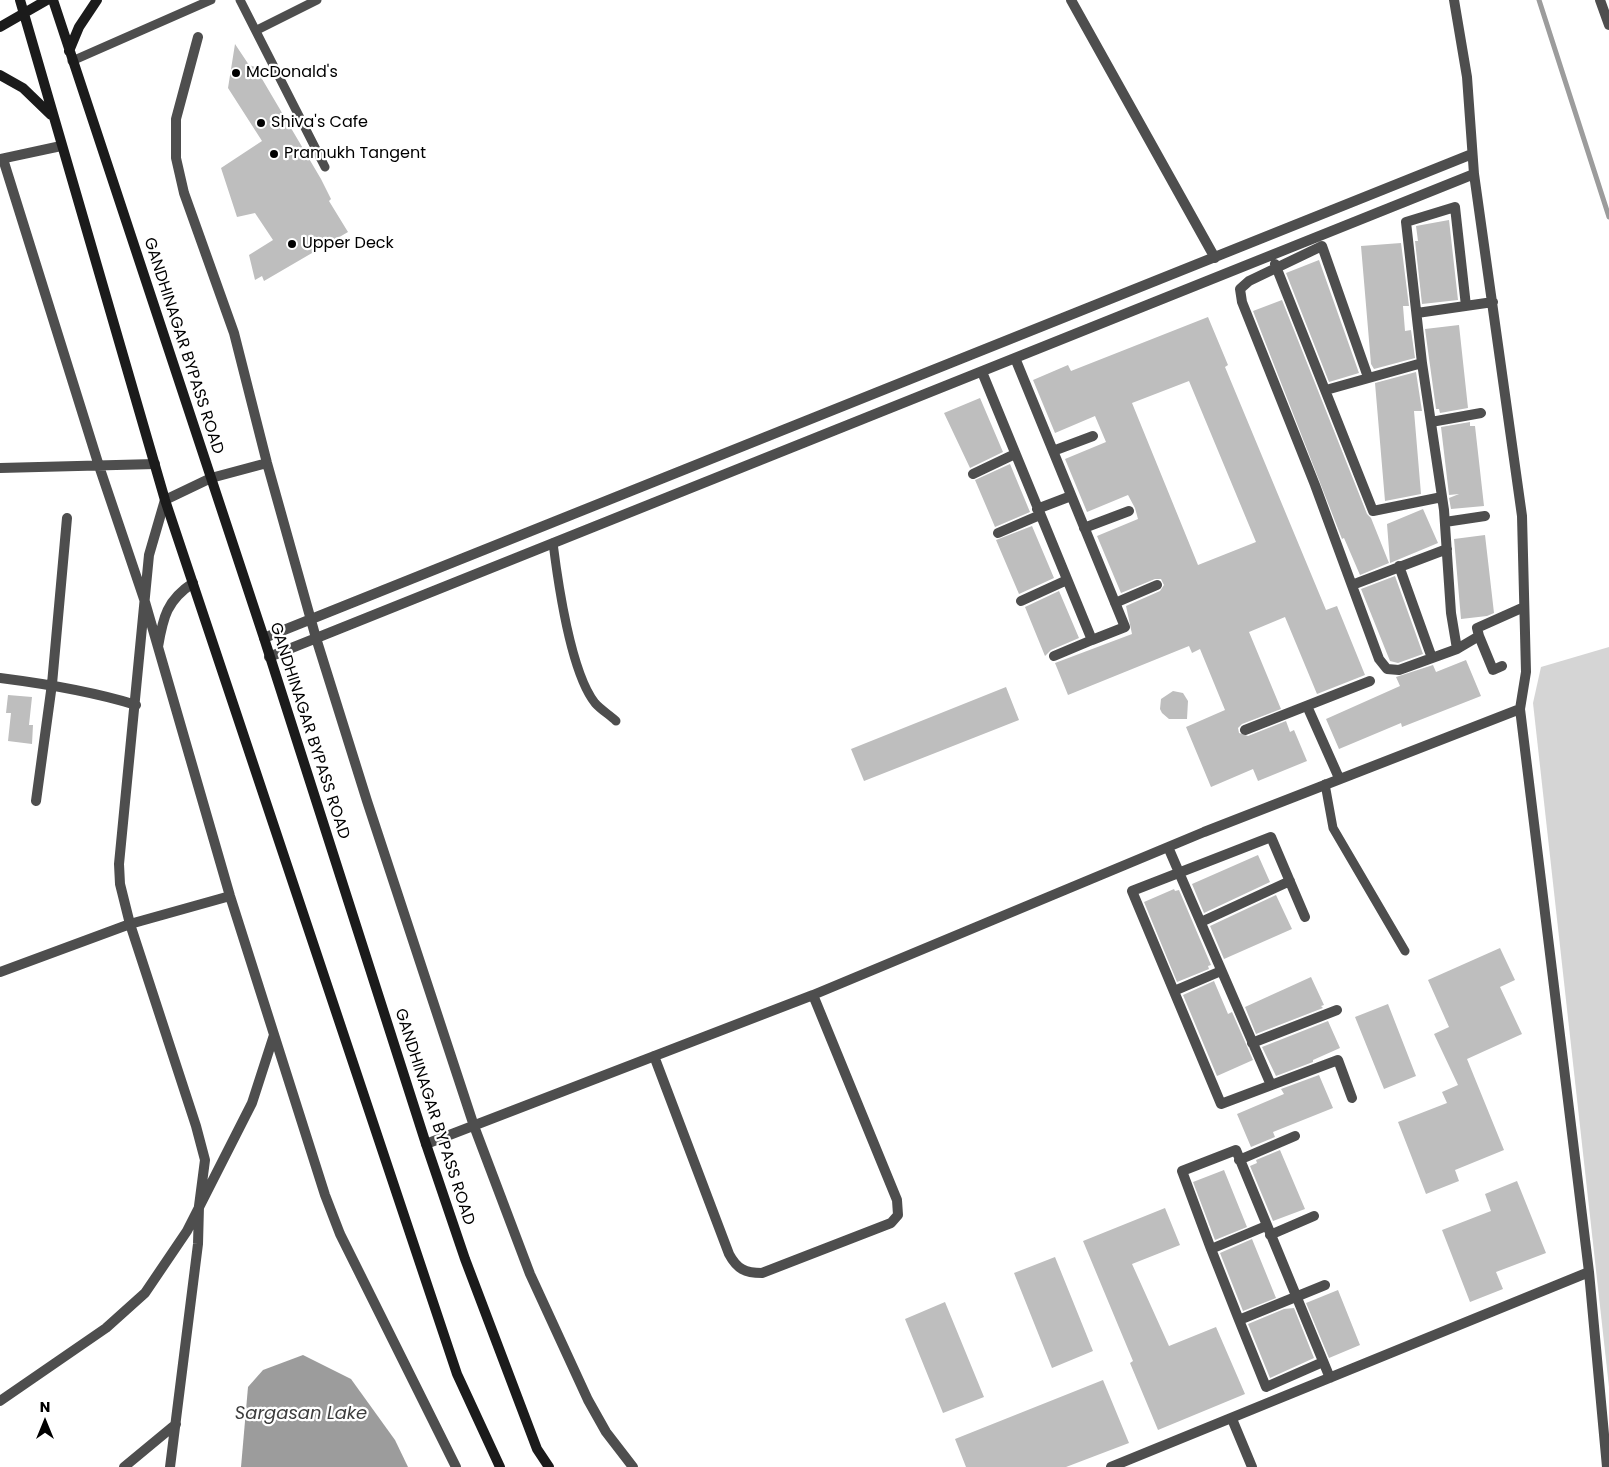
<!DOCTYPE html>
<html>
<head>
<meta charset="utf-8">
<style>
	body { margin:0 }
	#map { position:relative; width:1609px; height:1467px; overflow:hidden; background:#fff; font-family:Poppins,sans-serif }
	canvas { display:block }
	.north { position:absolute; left:20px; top:1397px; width:50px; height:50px; -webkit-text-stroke:4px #fff; paint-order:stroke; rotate:0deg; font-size:14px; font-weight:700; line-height:20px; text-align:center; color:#000 }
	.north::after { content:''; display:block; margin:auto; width:18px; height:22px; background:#000; clip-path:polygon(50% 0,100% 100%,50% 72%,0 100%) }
</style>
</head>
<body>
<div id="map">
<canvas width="1609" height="1467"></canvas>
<div class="north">N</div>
</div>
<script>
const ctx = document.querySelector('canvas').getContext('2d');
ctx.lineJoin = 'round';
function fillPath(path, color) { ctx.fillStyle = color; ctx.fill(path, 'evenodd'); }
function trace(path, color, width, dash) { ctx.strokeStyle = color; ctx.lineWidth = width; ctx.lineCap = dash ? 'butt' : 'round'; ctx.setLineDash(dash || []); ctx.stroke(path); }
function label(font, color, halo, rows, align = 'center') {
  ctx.font = font + ' Poppins,sans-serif'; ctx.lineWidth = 4.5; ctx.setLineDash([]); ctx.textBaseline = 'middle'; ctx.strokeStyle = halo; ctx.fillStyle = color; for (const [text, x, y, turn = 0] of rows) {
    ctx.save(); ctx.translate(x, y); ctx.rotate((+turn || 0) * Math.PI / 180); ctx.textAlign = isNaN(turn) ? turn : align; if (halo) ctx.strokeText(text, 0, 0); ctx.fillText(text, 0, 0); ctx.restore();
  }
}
const green = new Path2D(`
	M1609,647V1387L1533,703L1541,667Z`);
const water = new Path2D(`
	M303,1355L351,1379L395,1440L408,1467H241L248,1387L263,1370Z`);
const stream = new Path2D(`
	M1539,0L1609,217`);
const building = new Path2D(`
	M235,44L249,65L255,67L321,179L331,199L329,201L348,232L264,281L262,276L255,280L249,255L273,240L255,213L237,217L221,168L262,141L228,88Z
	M1449,220L1458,300L1422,304L1415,241H1418L1416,226Z
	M1401,243L1409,306H1403L1405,331L1411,330L1415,358L1374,369L1371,364L1361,246Z
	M1319,260L1359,373L1329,382L1286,273Z
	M1282,300L1367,514L1371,518L1389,563L1360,575L1344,538L1342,539L1253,311Z
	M1208,317L1228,365L1225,367L1326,610L1337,606L1365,675L1317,694L1285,617L1249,632L1281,709L1242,724L1238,728L1239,733L1248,736L1286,721L1290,732L1294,730L1307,761L1258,781L1253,769L1211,787L1186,727L1225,710L1200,649L1192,653L1189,646L1068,695L1055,663L1132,634L1126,606L1160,591L1164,585L1161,579H1155L1121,593L1097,536L1138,519L1135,508L1128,495L1087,512L1065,459L1106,442L1095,416L1055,433L1033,380L1068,365L1071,371ZM1189,381L1256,542L1198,565L1132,403Z
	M1459,325L1468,408L1440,413L1439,409H1436L1425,329Z
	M1416,372L1422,411H1414L1421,494L1385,501L1375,383Z
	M980,398L1003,452L970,468L944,413Z
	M1470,422V426H1475L1484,506L1451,509L1449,498L1459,494L1449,495L1441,427Z
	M1010,464L1030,512L995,527L975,480Z
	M1423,509L1438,543L1390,563L1387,524Z
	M1032,526L1054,578L1019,594L996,540Z
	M1485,535L1494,613L1487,616L1461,619L1454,539Z
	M1395,576L1423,654L1398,663L1390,661L1361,589Z
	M1059,591L1079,638L1051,650L1045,656L1025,607Z
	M1466,660L1481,696L1402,727L1401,723L1339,749L1326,719L1400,686L1396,677L1433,665L1436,672Z
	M1006,687L1019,720L864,781L851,749Z
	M1173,691L1183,693L1188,701L1187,719H1169L1162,713L1160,709L1161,699Z
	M8,695L32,697L29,725H33L32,744L8,741L11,713H6Z
	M1258,855L1270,882L1204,913L1192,884Z
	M1174,889L1175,891L1179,890L1211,965L1208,966L1209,969L1177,982L1144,902Z
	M1276,895L1292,929L1224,959L1210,926Z
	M1500,948L1515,980L1500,987L1522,1034L1467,1059L1504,1150L1455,1170L1459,1181L1426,1194L1398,1122L1447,1103L1442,1092L1458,1085L1434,1034L1449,1027L1428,980Z
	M1311,977L1324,1005L1321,1006L1323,1008L1256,1034L1245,1007Z
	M1214,981L1228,1014L1232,1012L1253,1060L1217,1076L1183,995Z
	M1388,1004L1416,1076L1384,1089L1355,1017Z
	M1328,1021L1340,1048L1313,1060V1062L1276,1076L1262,1047Z
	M1319,1075L1333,1108L1273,1132L1275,1137L1251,1147L1237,1114L1284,1094L1281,1089Z
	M1280,1150L1305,1209L1273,1221L1250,1166L1257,1163L1256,1160Z
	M1224,1170L1247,1227L1215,1240L1193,1182Z
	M1517,1181L1546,1253L1496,1272L1503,1289L1470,1302L1442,1230L1491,1211L1485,1194Z
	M1165,1208L1180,1245L1132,1264L1169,1346L1216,1327L1245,1394L1158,1430L1130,1363L1133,1361L1083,1241Z
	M1252,1239L1276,1298L1243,1311L1220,1253Z
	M1055,1257L1093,1351L1052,1368L1014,1273Z
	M1338,1290L1360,1345L1329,1358L1306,1303Z
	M945,1302L984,1397L943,1413L905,1319Z
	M1294,1308L1314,1358L1270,1378L1248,1324L1284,1309Z
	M1103,1380L1129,1443L1066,1467H966L955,1439Z`);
const service = new Path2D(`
	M240,0L325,167
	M257,30L317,0
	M72,61L211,0
	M553,543C558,583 571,673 595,703C601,710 610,715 616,721
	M1325,784L1333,828L1405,951`);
const minor = new Path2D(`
	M1071,0L1215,258
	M1454,0L1467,77L1474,174L1522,516L1526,672L1520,709L1589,1272L1607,1467
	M198,37L176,119V158L184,193L234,333L267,463L316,638L367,801L474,1126L530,1274L588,1400L606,1432L633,1467
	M0,159L61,146
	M3,159L99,466L145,602L230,896L325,1195L340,1234L456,1467
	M1275,264L1373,511L1442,497
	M1417,313L1493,302
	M982,372L1092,640L1125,627L1015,358
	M1368,377L1322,246L1249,281L1240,289L1242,302L1315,485L1379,659L1387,669L1399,670L1457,649L1451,613L1444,510L1422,363L1406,222L1455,207L1466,306
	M1326,390L1422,363
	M1431,422L1481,413
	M1053,451L1093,436
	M0,468L155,464
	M973,474L1015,454
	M1037,509L1071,496
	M1445,522L1485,516
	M1084,528L1129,511
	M998,533L1040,515
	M1399,566L1432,658
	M1352,585L1447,549
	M1021,601L1067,580
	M1115,603L1157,585
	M1479,636L1493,670L1502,666
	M264,638L1472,154
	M158,647C163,617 167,600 193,583
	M1457,649L1479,636L1477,628L1524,607
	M1054,656L1092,640
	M269,657L1474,174
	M0,678C47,684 91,691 136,705
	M1307,706L1339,778
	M1245,730L1370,681
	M36,801L52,684L67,518
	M1168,847L1271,1085
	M1305,917L1271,837L1132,891L1221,1104L1338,1060L1352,1098
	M1201,922L1290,881
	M0,972L130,924L230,896
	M1174,991L1221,971
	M1252,1043L1337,1010
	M654,1056L729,1254C737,1269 745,1273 762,1273L891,1223L898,1215L897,1200L813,995
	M426,1144L813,995L1204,832L1520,709
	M1239,1160L1295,1136
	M1266,1226L1211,1249L1182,1171L1236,1150L1330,1378
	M1270,1235L1314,1216
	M1211,1249L1239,1320L1325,1285
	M1239,1320L1266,1387L1323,1362
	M0,1401L106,1328L145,1293L187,1231L252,1103L274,1035
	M1232,1419L1252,1467
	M124,1467L176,1424
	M170,1467L198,1244L199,1206L205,1160L196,1126L130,924L120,884L119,864L149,555L165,500L211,478L267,463
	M1111,1467L1589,1272`);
const tertiary = new Path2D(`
	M1600,0L1609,25`);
const secondary = new Path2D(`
	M20,0L165,500L457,1374L500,1467
	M53,0L264,638L426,1144L465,1259L537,1449L549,1467
	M0,27L47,0
	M69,51L79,27L97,0
	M0,75L23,88L51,115`);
const markers = [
	[236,73,5,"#000"],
	[261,123,5,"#000"],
	[274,154,5,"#000"],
	[292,244,5,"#000"]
];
const poiNames = [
	["McDonald's",246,73],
	["Shiva's Cafe",271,123],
	["Pramukh Tangent",284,154],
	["Upper Deck",302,244]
];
const streetNames = [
	["GANDHINAGAR BYPASS ROAD",183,346,72],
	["GANDHINAGAR BYPASS ROAD",309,731,72],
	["GANDHINAGAR BYPASS ROAD",434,1117,72]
];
const waterNames = [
	["Sargasan Lake",301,1414]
];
fillPath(green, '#d5d5d5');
fillPath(water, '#9c9c9c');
trace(stream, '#9c9c9c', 5);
fillPath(building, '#bebebe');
trace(service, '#4e4e4e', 9);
trace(minor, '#4e4e4e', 10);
trace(tertiary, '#4e4e4e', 10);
trace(secondary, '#1b1b1b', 10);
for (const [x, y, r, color] of markers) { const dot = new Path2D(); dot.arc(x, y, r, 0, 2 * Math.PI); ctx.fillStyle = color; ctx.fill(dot); trace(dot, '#fff', 2); }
label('16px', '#000', '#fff', poiNames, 'left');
label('16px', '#000', '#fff', streetNames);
label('italic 18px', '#3d3d3d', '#fff', waterNames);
</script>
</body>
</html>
